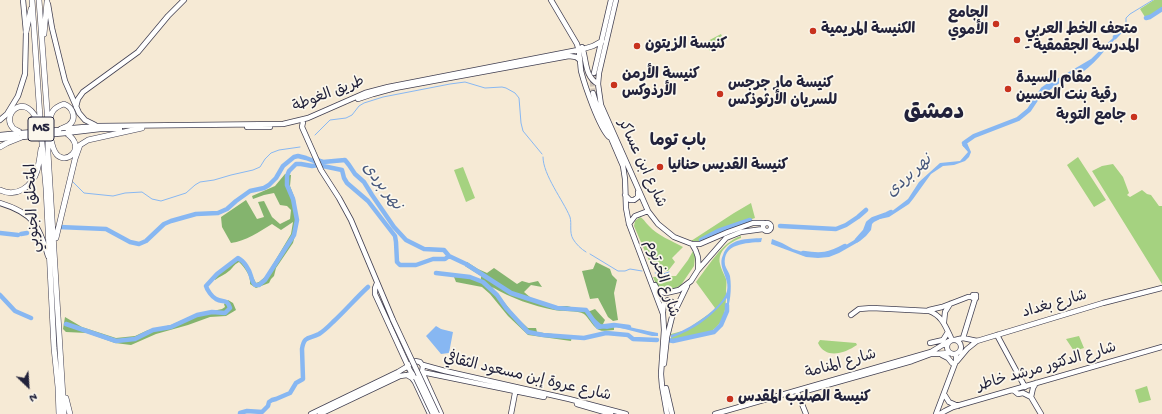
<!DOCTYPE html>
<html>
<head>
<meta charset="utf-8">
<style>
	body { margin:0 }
	#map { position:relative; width:1162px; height:414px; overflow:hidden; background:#f6ead5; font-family:"Gochi Hand",sans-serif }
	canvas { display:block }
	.north { position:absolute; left:8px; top:366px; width:40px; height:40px; -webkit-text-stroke:3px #fbf7ec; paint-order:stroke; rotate:155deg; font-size:11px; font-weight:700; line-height:16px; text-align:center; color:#22223b }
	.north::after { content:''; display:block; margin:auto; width:14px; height:18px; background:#22223b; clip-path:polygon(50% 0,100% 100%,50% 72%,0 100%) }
</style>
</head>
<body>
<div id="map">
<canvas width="1162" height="414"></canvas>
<div class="north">N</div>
</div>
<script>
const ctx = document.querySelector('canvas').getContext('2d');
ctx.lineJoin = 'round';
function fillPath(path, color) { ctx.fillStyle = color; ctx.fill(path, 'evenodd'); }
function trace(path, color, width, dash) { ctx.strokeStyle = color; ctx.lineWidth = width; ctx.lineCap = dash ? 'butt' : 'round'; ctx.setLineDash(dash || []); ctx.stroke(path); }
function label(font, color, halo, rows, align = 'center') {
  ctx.font = font + ' "Gochi Hand","Playpen Sans Arabic",sans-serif'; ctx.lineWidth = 3.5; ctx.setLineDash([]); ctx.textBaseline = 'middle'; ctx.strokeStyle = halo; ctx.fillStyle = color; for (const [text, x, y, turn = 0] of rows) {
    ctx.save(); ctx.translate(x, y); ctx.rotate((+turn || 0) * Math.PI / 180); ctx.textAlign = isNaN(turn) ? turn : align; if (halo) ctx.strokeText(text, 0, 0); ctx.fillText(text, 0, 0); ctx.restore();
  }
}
const green = new Path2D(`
	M1154,0H1162V8L1150,16L1145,17L1140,9Z
	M721,34L725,43L710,51L704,43Z
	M1078,157L1106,200L1094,207L1067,165Z
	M1113,164L1123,177L1129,193L1127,195L1130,197L1142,190L1147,194L1151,195L1159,206H1162V284L1092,171L1102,166Z
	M463,167L475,198L466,202L454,170Z
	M751,203L755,218L720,230L701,241H691L734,213Z
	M640,217C644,219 645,222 649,226C657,235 672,241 683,247L672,258L675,262L668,271H662V269L656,268L650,263L634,226L635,221Z
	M741,236V238C730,242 717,251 720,264C721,269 724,274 726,279C727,283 726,287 726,291C726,306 726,321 713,330C706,335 680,339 671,341V334L686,330L713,311L715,308L696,282C708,267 722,242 741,236Z
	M693,251L695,257L694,266L681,285L672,290H667L657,286L653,277L676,276L688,260Z
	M1079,336L1084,348L1074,351L1066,339Z
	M820,340L856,343L857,345C845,353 826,360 818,343Z
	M1147,386L1151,400L1139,403L1135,390Z`);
const forest = new Path2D(`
	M285,174L291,175L290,186L295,199L297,216V228L293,243L276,268L274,276L271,279L269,283L256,288L250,284C251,276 245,268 239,262C233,265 233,268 229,271C225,275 220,276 215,280L212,277L236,258H240L246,263L256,283L259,282L266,276L291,234L293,222L281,230L272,224C259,232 246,241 231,243L222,227L221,217L246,200L257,219L264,217L258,202L264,201L272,217L280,224L290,219L291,210L287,206L280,205L274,193L264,195L253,199L252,196L275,186Z
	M467,262L478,269L487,273L494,268L517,284L522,281L529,283L538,281L542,287L531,285L524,292L531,298L555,306H567L583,310L590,311L595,309L605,320L603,324L614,326V330C600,331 599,333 590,321C588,319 587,316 584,314C578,310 562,312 554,310C533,306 511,298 492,287L516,317L528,328H536L537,332L544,333L572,336L571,341L528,335L508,316L490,294L482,287L456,282L454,277L468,278L481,282V276L465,266Z
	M596,262L610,269L612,275L617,280L614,293L618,320L613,321L608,317L598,298L590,299L582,271L593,269Z
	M228,300L233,303L236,310L226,316L210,317L188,325L156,334L131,345L115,343L87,333L66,332L63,329L65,317L82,327L116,338L135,336L148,330L171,325L194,315L222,309L225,307L224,304Z`);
const water = new Path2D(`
	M1117,32L1120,34C1105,48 1094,67 1076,76L1073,73L1063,78L1061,82L1041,96L1039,95L1043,89L1057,79L1091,59L1115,36Z
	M968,140L967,143L971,152L969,157L965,161L954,165L943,166L931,174L913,199L909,204L889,217L880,219L874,222L872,224L871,230L866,236L860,241L839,253L829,257L818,258L806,257L771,244L772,239L782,243L793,249L809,254H826L836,251L861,236L865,231L868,223L870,220L887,215L908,199L919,182L940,163L960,161L968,152L962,145Z
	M762,238L761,242C747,243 722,243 725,265C726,269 729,272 730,276C732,290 730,303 726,316C724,324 719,332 711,334L677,341H673L715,332L721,325L727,311V298C711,317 696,329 671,338V335C687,331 723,308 727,291C729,282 724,275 722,267C721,263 721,259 723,255C729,238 747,239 762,238Z
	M588,313L595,319L603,326C607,326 612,325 616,325C630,326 644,331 658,333V336H652L617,327L607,329L598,327Z
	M436,326L441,329L453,332L449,353L441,354L426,336Z`);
const stream = new Path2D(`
	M1126,22V18L1130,14L1153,0
	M315,135L330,120L346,118L352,115L359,106L364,103L383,97L450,84L465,82L485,88L502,87L506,88L515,93L519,98L521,123L523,131L542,154
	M543,157C543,175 563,200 570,217C572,224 569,232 573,239C576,244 581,249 586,252
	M73,182L84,193L113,196L125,193L142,192L152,199L161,201L186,193L195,185L200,182L214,180L231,175L253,170L260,167L265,159L271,153L279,150L300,147
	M590,254L618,271H625L630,269L642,271
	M655,273L663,274L669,272`);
const river = new Path2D(`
	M1146,18L1150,17L1162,9
	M1115,37L1126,25
	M965,145L964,143L974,136L1018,119L1029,110L1043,89L1053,82
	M780,226L836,229L846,225L858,217L866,210
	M59,227L106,229L130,242L139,244L146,241L164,224L171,221L196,214L218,213L227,209L236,201L250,191L264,188L269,185L276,178L283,166L294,157L298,156L306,158L314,161L317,160L323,162L345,160L349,165L355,174L364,182L372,195L394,227L406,240L424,249L444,250L449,256L466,264L511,293L557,308L586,310L598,327L614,325L629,327
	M0,233L18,235
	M21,234L27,233
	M701,240L718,231L750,220
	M857,240L865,231L868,223L873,219L887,214L891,212
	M803,253C821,256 829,255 845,246
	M436,273L470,277L483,282L497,295L506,308L528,332L543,335L584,338L606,333L628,335L633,339L657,340
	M0,295L15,311L31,318
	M66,324L116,341L135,339L153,330L171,327L197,315L212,312L225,313L230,308C227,298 223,303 216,299C212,297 207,290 206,286L217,274L238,258C244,261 249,269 251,276C252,280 252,282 255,285H259L265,280L294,235L297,220L293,199L287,185V176L289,171L296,164H301L312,166L318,165L342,170L344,178L347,183L368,201L395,236L396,242L397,262L400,265H416L433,259H445L449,256
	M668,340L673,341L714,332L721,325L727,311V305
	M240,414V413L247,411L262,412L268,406L269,402L272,400L276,399L290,393L296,383L303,379L302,349C304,335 310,339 319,334C324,331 329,326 333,322C345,311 356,298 368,287`);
const majorTunnel = new Path2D(`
	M593,93L592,83L594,73`);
const major = new Path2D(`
	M551,0L577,44C580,53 580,62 581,71C585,86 599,127 609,137
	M616,0L599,73L598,84L601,105L648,211L658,224L674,237L692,244H700L728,232L753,223H764
	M48,4L52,28L65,81L79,113L85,120L95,125
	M582,47C587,60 584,76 598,84
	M594,73L611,0
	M593,93L596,103L623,166L625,179L626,208L629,224L663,314L664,330L661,374L662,386L667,414
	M358,99L373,94L395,88L569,56L576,57L580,60
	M76,107L78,99L83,92L138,52L168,16L184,0
	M0,120L7,114L18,96L25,74L26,32L23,0
	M303,122L302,127L314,154L321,170L339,198L351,220L393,320
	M247,127H270
	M61,129L97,126L283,124L308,118L365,93L388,87L583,49L593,46L602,41
	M66,133L100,129H120
	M0,135L21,133
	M0,139L18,137
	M625,195L630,200H634L638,197V192
	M0,203C33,213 39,225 48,256
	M763 227a4 4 0 1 1 8 0a4 4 0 1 1-8 0Z
	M629,224L635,216L648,211
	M692,244C698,253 699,259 698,269
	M655,285L658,291L666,293L679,290L691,281L698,270L726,238L741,232L763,229
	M973,295H976V298H973Z
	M929,310L942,307L968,297H973
	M663,312L664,302L668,300L672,302V313
	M851,315L859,309L872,308L929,311C943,316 946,328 952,340
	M944,322L945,312L950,304
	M997,335L1025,387
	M963,338L975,299
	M947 347a7 7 0 1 1 14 0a7 7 0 1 1-14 0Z
	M955,340L963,338L977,341L1103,303L1162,288
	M930,343L943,340L948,332
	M942,355L948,358L952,363
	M415,361L420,362L423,366L422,372C416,379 411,374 408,366L412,362Z
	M957,361L967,349L977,341
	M664,364L667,337L672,317L687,286
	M423,365L445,371L569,399L626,414
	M422,372L544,397
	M422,372L441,414
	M407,375L412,378L415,382L430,414
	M1036,383L1033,388L1031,397L1041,414
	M666,388L672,414
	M809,390L912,361L931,354L950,353
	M1013,390L1018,394L1023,393L1031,397
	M798,394L806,414
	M944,394L949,402L958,406
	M789,396L795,397L801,399
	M577,404L611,414
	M311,414L398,372L408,366L375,294V288L377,283
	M320,414L400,376L407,375L413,374
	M511,414L516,388
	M715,414L931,352L949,341
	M936,414L956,361V354
	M940,414L945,411L953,407L1162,347`);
const highway = new Path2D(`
	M32,0L41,132L46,188L54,348L58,387L59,414
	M39,0L48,124V153L64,414
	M26,32L31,9
	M44,34L47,2
	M49,121C52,111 53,108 64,104C73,107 77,119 69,125C66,127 62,128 59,130
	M21,133C19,131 15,130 13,128C0,114 27,89 39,125
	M50,137C52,142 52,147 55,152C64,168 89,148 66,133
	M0,147L7,143L22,137
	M0,190C16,198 32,187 37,171C39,164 40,156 41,149
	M56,238L75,159L80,145L88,140L142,128
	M66,398L70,414`);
const majorBridge = new Path2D(`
	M21,133L59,130
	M22,137L66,133
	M393,320L437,414
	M416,378L433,414`);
const markers = [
	[996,24,4,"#c8321e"],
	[813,31,4,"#c8321e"],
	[1017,40,4,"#c8321e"],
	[637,46,4,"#c8321e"],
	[614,85,4,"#c8321e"],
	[1008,89,4,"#c8321e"],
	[720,94,4,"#c8321e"],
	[1134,117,4,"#c8321e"],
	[660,167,4,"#c8321e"],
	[730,399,4,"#c8321e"]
];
const shields = [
	[41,129,26]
];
const shieldNames = [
	["M5",41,129]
];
const poiNames = [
	["الجامع",988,15,"right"],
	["الأموي",988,32,"right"],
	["الكنيسة المريمية",821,31],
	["متحف الخط العربي",1025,31],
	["- المدرسة الجقمقية",1025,48],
	["كنيسة الزيتون",645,46],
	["كنيسة الأرمن",622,76],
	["الأرذوكس",622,93],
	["مقام السيدة",1016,80],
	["رقية بنت الحسين",1016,97],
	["كنيسة مار جرجس",728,85],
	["للسريان الأرثوذكس",728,102],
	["جامع التوبة",1126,117,"right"],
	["كنيسة القديس حنانيا",668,167],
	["كنيسة الصليب المقدس",738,399]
];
const streetNames = [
	["طريق الغوطة",329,95,-21],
	["شارع ابن عساكر",641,164,65],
	["المتحلق الجنوبي",34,208,-93],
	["شارع الخرتوم",661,279,72],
	["شارع بغداد",1055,305,-16],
	["شارع المنامة",841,365,-16],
	["شارع الدكتور مرشد خاطر",1047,368,-16],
	["شارع عروة إبن مسعود الثقافي",527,378,13]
];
const waterNames = [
	["نهر بردى",910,177,-42],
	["نهر بردى",381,187,53]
];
const quarterNames = [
	["باب توما",678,142]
];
const townNames = [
	["دمشق",934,114]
];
fillPath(green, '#a5d280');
fillPath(forest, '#84b46e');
fillPath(water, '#87b7f2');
trace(stream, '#87b7f2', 1);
trace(river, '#87b7f2', 4.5);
trace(majorTunnel, '#ccc2b6', 4.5, [4.5, 2]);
trace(major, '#424052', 6);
trace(highway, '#424052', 6);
trace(major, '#fff', 4.5);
trace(highway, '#fff', 5);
trace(majorBridge, '#424052', 6, []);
trace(majorBridge, '#fff', 4.5);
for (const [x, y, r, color] of markers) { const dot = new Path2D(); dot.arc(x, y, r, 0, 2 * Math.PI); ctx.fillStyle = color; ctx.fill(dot); trace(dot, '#fbf7ec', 1.5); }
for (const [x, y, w] of shields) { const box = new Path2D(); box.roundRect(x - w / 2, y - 12, w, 24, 3); ctx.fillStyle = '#fbf7ec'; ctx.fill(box); trace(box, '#22223b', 1); }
label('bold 14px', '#22223b', null, shieldNames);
label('bold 15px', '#22223b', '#fbf7ec', poiNames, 'left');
label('15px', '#22223b', '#fbf7ec', streetNames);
label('italic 16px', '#45567b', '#fbf7ec', waterNames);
label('bold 17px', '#22223b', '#fbf7ec', quarterNames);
label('bold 23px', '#22223b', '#fbf7ec', townNames);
</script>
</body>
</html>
